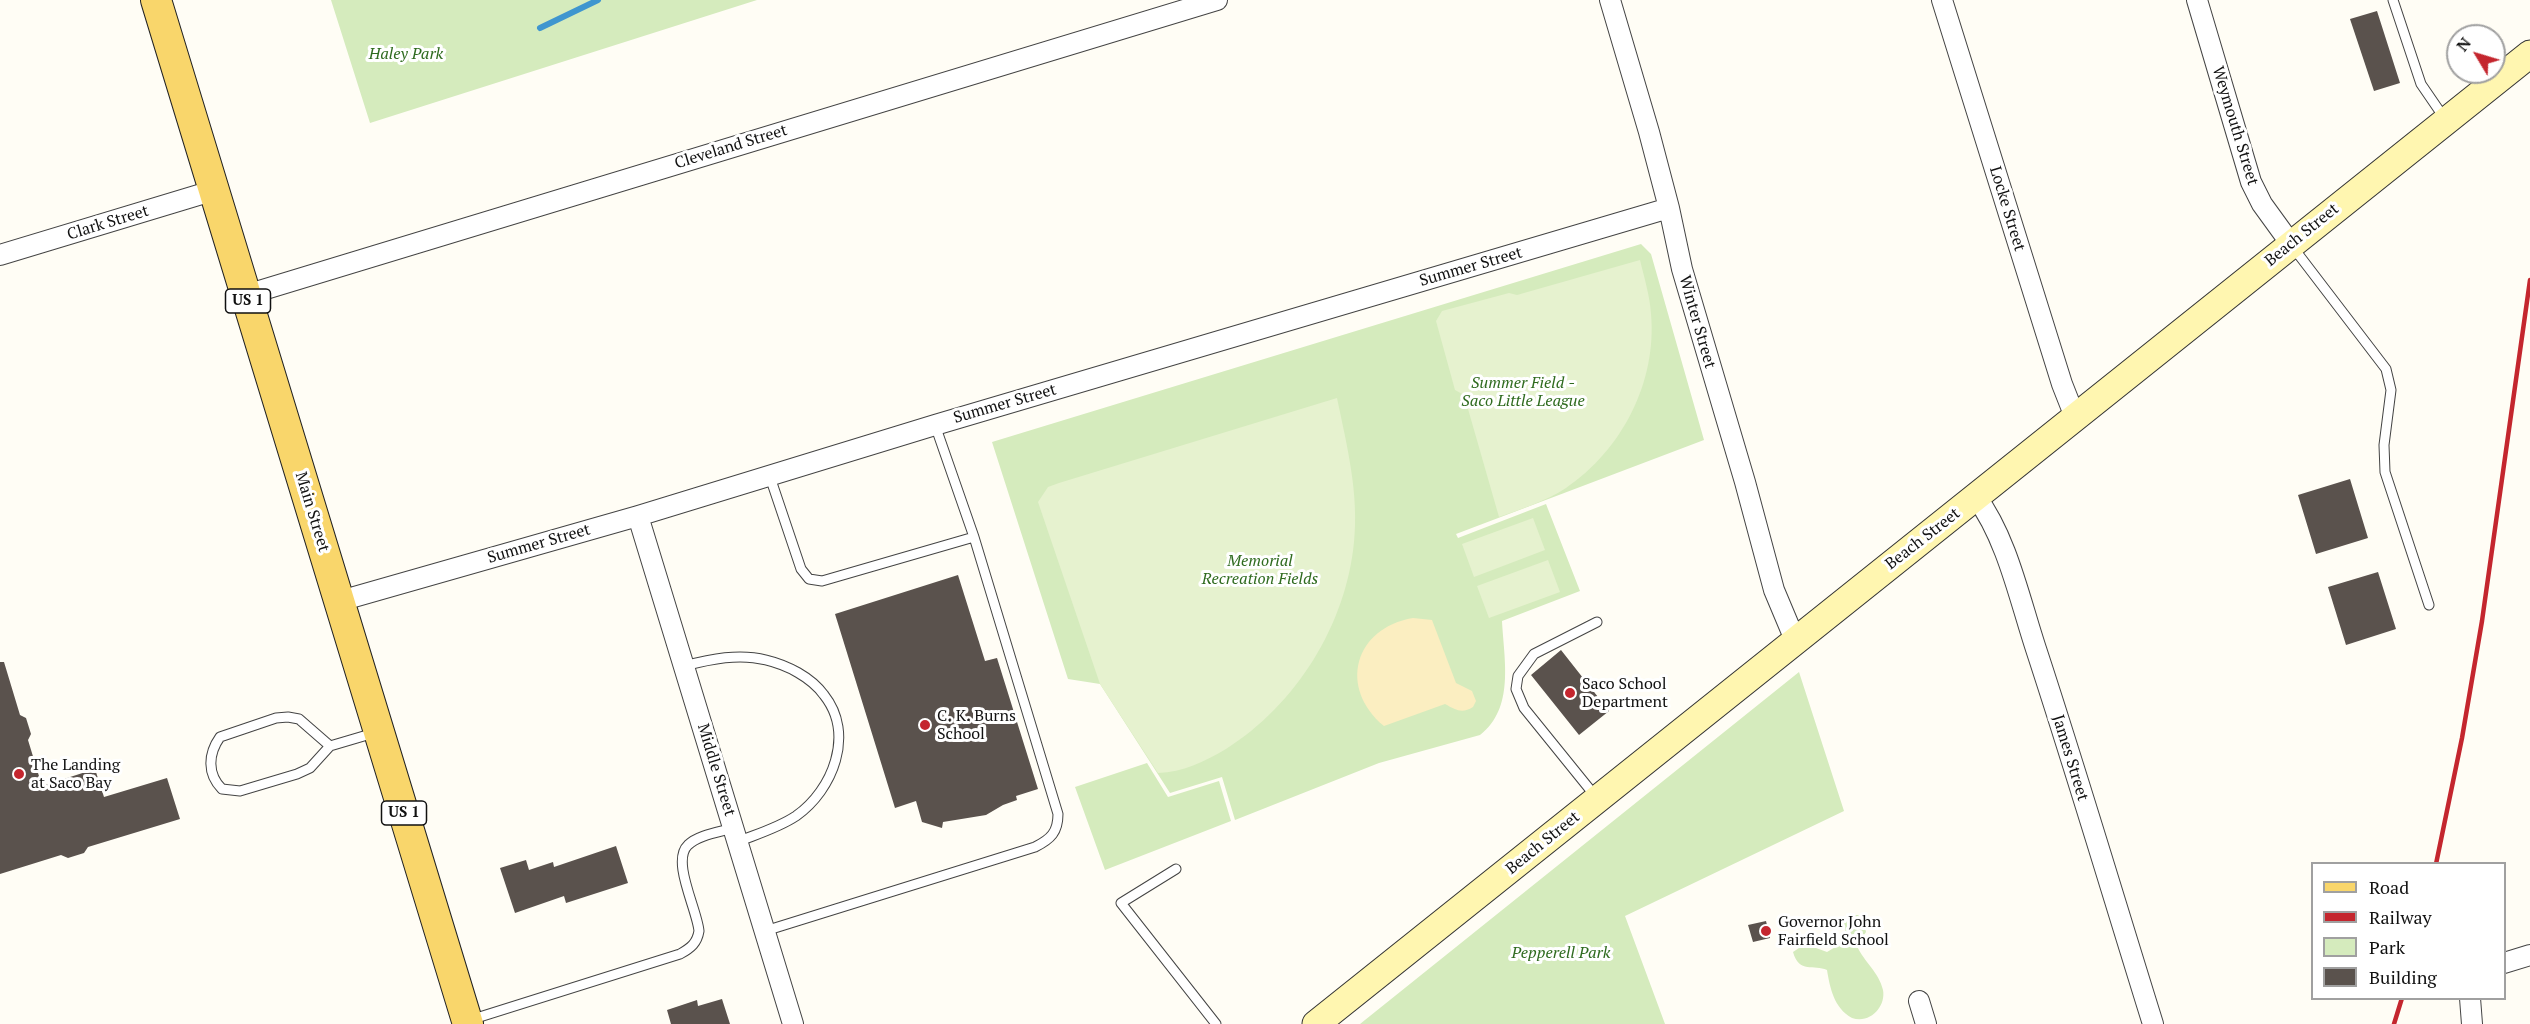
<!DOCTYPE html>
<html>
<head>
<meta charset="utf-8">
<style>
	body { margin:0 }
	#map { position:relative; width:2530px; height:1024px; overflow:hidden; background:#fffdf5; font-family:"PT Serif",serif }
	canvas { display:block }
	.legend { position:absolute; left:2311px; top:862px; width:195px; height:138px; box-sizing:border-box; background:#fff; border:2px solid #a0a0a0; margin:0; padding:8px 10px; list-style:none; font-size:18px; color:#111 }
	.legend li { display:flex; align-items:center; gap:12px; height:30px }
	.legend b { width:30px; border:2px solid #a0a0a0 }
	.north { position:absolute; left:2446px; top:24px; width:60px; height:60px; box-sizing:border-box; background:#fff; border:2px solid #a0a0a0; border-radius:50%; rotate:308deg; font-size:16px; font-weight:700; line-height:24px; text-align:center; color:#111 }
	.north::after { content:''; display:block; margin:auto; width:21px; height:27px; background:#c4262e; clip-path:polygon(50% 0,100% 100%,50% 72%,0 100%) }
</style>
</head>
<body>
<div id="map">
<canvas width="2530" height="1024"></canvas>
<ul class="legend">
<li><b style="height:8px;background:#f9d66b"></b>Road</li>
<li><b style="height:8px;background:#c4262e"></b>Railway</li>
<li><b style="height:16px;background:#d5ebbd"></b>Park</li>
<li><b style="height:16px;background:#5a524d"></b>Building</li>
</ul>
<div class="north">N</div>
</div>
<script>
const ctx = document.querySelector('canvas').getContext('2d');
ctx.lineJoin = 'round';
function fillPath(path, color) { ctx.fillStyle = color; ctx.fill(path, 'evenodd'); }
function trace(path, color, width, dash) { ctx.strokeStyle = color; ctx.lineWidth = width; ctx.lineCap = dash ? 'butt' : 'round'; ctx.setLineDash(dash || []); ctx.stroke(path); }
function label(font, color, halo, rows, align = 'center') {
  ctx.font = font + ' "PT Serif",serif'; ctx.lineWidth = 6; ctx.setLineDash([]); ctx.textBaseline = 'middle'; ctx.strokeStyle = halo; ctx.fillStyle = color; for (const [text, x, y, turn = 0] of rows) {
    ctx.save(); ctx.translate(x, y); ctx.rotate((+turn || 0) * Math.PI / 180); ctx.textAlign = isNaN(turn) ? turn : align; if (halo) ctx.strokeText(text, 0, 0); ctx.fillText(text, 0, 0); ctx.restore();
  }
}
const green = new Path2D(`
	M331,0H757L370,123Z
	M1641,244L1651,254L1704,440L1456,534L1458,538L1546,504L1580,591L1502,621C1504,660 1515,708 1480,735L1379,763L1235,820L1222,777L1170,793L1100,684L1068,679L992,442Z
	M1799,672L1844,811L1625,916L1665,1024H1360Z
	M1147,763L1168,797L1219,781L1231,821L1105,870L1075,787Z
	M1851,915H1858L1863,920L1866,932L1857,946C1864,962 1879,972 1883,990C1886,1006 1871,1024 1852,1018C1834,1008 1830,988 1827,970C1814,964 1799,974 1793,952L1805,944L1827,952L1847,940L1844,922Z`);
const sand = new Path2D(`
	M1413,618L1432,620L1456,683L1472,691L1476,701L1473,707C1462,714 1456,710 1445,704L1384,726C1338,688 1354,628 1413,618Z`);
const pitch = new Path2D(`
	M1640,260C1644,277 1650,296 1651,314C1657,382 1622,450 1566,488C1546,501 1521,509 1499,517L1464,395L1455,390L1436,321L1442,311L1509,293L1517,295Z
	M1337,398C1347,446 1359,493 1354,542C1346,625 1296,705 1226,749C1204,762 1183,772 1158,773L1100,684L1038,502L1048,487L1059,483Z
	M1533,518L1545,550L1474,577L1462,544Z
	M1548,560L1560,592L1489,618L1477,586Z`);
const stream = new Path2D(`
	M540,28L598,0`);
const building = new Path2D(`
	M2377,11L2400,83L2374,91L2350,19Z
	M2350,479L2368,538L2316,554L2298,495Z
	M2378,572L2396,629L2346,645L2328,587Z
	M958,575L985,661L997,658L1038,789L1016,796L1017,800L1003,805L986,815L943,822L942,828L922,822L916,801L895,808L835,614Z
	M1561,650L1609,711L1579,735L1531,675Z
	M0,662H4L20,715L26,718L31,734L28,740L42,786L95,769L104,797L167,778L180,819L88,847L84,853L68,858L61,855L0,874Z
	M616,846L628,883L566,903L564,896L515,913L500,868L526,860L529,870L553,862L554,867Z
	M1766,921L1770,938L1753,942L1748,925Z
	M722,999L730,1024H671L667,1010L697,1000L698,1006Z`);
const service = new Path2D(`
	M2393,0L2421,84L2445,119
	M2292,246L2386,369L2391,390L2384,445L2385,472L2429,605
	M770,477L801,569L809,579L822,581L974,537
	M684,666C711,659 739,653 766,660C787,665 811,677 824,695C855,734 833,790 796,816C778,828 757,834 737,842
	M330,746L299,719L288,717L276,718L220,737C208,754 207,774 222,789L240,791L297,774L310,768L330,746L374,733
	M1596,797L1524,708L1516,689L1518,676L1534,654L1597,622
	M1176,869L1121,903L1216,1024
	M765,931L1035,847C1051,839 1058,832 1058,814L974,537L935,425
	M470,1020L680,954C691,948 697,943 699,931C697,909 671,861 688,845C698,835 720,832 733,828`);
const minor = new Path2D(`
	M1610,0L1649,132L1669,208L1682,269L1745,482L1774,590L1795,640
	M1942,0L2062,384L2075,417
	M2197,0L2251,182L2262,204L2291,244
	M0,255L215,190
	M246,295L1217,0
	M1976,497C2007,538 2020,601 2036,649C2077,774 2114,899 2153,1024
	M638,516L793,1024
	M340,601L638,516L935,425L1669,208
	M2504,963L2530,955
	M2470,998L2472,1024
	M1919,1001L1926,1024`);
const secondary = new Path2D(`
	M1316,1024L2530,54`);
const primary = new Path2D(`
	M156,0L468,1024`);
const rail = new Path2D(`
	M2436,864L2462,738L2482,621L2530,280
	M2394,1024L2402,998`);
const markers = [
	[1570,693,6,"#c4262e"],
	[925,725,6,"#c4262e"],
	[19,774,6,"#c4262e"],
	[1766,931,6,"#c4262e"]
];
const shields = [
	[248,301,45],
	[404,813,45]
];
const shieldNames = [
	["US 1",248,301],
	["US 1",404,813]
];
const parkNames = [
	["Haley Park",406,54],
	["Summer Field -",1523,383],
	["Saco Little League",1523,401],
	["Memorial",1260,561],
	["Recreation Fields",1260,579],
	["Pepperell Park",1561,953]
];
const streetNames = [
	["Weymouth Street",2235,126,73],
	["Cleveland Street",731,147,-17],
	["Locke Street",2007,209,73],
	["Clark Street",108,223,-17],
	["Beach Street",2302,235,-39],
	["Summer Street",1471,267,-16],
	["Winter Street",1697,322,74],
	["Summer Street",1005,404,-16],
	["Main Street",312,512,73],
	["Beach Street",1923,539,-38],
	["Summer Street",539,544,-16],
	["James Street",2070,758,73],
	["Middle Street",716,770,73],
	["Beach Street",1543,843,-39]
];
const poiNames = [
	["Saco School",1582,684],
	["Department",1582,702],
	["C. K. Burns",937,716],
	["School",937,734],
	["The Landing",31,765],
	["at Saco Bay",31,783],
	["Governor John",1778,922],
	["Fairfield School",1778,940]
];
fillPath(green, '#d5ebbd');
fillPath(sand, '#fbeec1');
fillPath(pitch, '#e6f2cf');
trace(stream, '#3f96cf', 6);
fillPath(building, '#5a524d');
trace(service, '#444', 11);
trace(minor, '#444', 22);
trace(secondary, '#333', 29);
trace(primary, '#222', 32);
trace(service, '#fff', 9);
trace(minor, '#fff', 20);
trace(secondary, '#fff6b0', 27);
trace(primary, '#f9d66b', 30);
trace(rail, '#c4262e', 4.5);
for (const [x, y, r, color] of markers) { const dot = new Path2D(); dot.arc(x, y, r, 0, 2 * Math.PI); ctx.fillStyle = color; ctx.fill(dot); trace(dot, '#fff', 2); }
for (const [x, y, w] of shields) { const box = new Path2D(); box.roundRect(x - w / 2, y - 12, w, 24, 4.5); ctx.fillStyle = '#fff'; ctx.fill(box); trace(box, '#111', 1.5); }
label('bold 15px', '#111', null, shieldNames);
label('italic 16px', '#2f6b1f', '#fff', parkNames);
label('16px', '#111', '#fff', streetNames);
label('16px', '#111', '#fff', poiNames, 'left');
</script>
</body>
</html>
